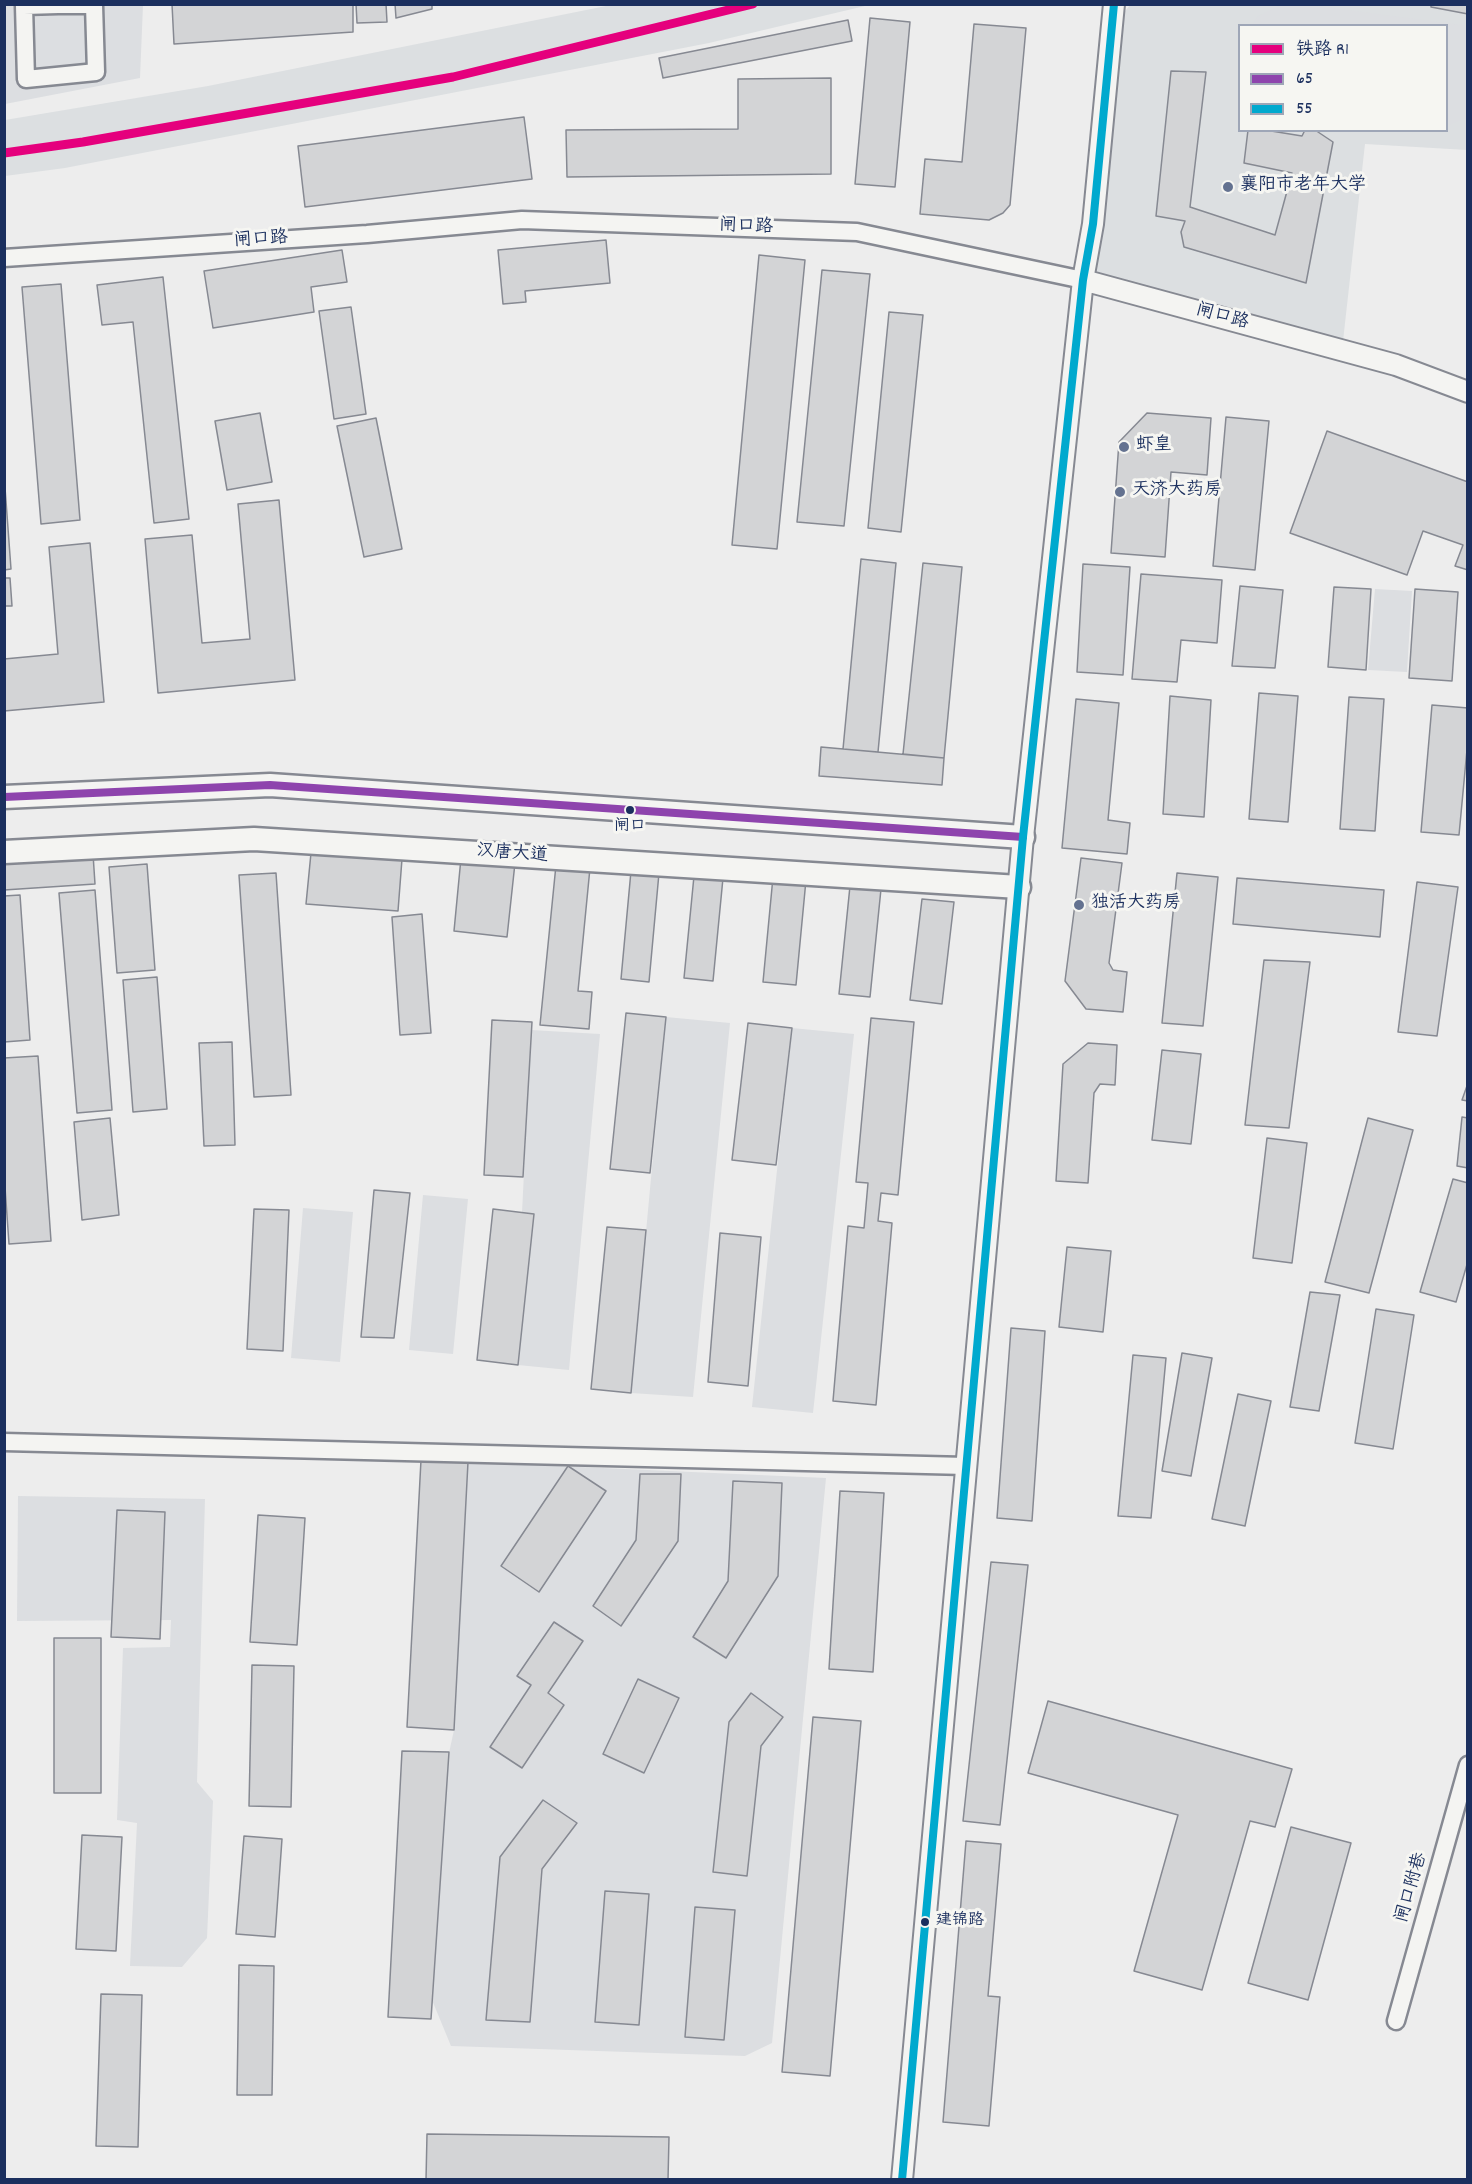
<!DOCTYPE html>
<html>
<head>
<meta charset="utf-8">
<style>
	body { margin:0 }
	#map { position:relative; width:1472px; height:2184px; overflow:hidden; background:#ededed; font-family:Dekko,"LXGW WenKai TC",sans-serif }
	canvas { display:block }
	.frame { position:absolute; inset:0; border:6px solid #1b2f5e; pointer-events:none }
	.legend { position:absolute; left:1238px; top:24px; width:210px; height:108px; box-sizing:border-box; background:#f6f6f2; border:2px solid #9ea6b7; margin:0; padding:8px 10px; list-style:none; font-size:18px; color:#1b2f5e }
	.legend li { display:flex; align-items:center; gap:12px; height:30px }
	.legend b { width:30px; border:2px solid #9ea6b7 }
</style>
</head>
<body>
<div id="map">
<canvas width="1472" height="2184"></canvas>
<div class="frame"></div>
<ul class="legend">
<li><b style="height:8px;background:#e5007d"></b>铁路 R1</li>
<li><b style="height:8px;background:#8e44ad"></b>65</li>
<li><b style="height:8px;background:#00a9ce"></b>55</li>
</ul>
</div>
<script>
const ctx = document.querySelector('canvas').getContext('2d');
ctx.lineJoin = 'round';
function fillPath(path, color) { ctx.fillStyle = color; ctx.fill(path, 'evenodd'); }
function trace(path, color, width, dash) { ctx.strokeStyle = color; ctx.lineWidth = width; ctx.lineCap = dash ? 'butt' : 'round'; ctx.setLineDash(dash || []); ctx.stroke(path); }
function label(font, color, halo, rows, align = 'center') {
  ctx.font = font + ' Dekko,"LXGW WenKai TC",sans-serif'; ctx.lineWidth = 6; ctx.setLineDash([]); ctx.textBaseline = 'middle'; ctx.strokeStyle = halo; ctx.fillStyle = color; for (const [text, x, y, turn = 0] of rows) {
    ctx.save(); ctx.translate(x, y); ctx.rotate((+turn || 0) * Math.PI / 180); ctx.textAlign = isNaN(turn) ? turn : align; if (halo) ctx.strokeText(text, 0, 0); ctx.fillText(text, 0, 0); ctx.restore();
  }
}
const built = new Path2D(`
	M611,5H869L709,43L65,168L5,176V120L208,86Z
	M1130,5H1467V150L1365,144L1342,350L1083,280L1110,30ZM1240,26H1446V130H1240Z`);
const green = new Path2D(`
	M1283,4L1309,5L1462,25L1467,31V118L1447,126L1446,26L1252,25L1258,16Z
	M5,5H143L140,78L5,104Z
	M1375,589L1412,591L1407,672L1368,670Z
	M666,1017L730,1023L693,1397L631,1393Z
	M792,1028L854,1034L813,1413L752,1407Z
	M531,1030L600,1034L569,1370L518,1365L534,1214L522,1213Z
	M423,1195L468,1199L453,1354L409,1350Z
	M303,1208L353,1212L340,1362L291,1358Z
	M468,1462L826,1478L772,2043L745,2056L451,2046L432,2000L449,1753L454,1730Z
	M18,1496L205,1499L197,1782L213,1801L207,1938L182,1967L130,1966L137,1823L117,1820L123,1648L170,1647L171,1620L17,1621Z`);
const building = new Path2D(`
	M172,4H353V32L174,44Z
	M356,4H386L387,22L357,23Z
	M395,4H432V9L396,18Z
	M1431,4H1468V14L1431,7Z
	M870,18L910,22L895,187L855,184Z
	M848,20L852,41L663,78L659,58Z
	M974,24L1026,28L1010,205L1003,213L989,220L920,214L925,159L962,162Z
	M1171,71L1206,72L1190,207L1275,235L1292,173L1244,163L1248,130H1265L1302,136L1305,130H1315L1333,142L1306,283L1184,247L1181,232L1185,221L1156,216Z
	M831,78V174L567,177L566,130L738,129V79Z
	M524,117L532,179L305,207L298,146Z
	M606,240L610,283L525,291L526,302L503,304L498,250Z
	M342,250L347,282L311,287L314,312L213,328L204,271Z
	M759,255L805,260L777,549L732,545Z
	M822,270L870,274L844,526L797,522Z
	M163,277L189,519L154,523L133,322L102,325L97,285Z
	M61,284L80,520L41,524L22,287Z
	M351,307L366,414L334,419L319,311Z
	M889,312L923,315L901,532L868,528Z
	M260,413L272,482L227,490L215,421Z
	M1147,413L1211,418L1207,475L1171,472L1165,557L1111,553L1119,442Z
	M1226,417L1269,421L1255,570L1213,566Z
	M376,418L402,549L364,557L337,426Z
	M1327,431L1468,482V570L1455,566L1463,545L1423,531L1407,575L1290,533Z
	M4,474L11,569L4,570Z
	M279,500L295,680L158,693L145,539L192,535L202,643L250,639L238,504Z
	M90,543L104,702L4,711V659L58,654L49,547Z
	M861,559L896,563L878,752L843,749Z
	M923,563L962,567L944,758L903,754Z
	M1083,564L1130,567L1123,675L1077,672Z
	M1141,574L1222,580L1217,643L1181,640L1177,682L1132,679Z
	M4,578H10L12,606H4Z
	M1240,586L1283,590L1275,668L1232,666Z
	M1334,587L1371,589L1366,670L1328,667Z
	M1415,589L1458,592L1452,681L1409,678Z
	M1259,693L1298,696L1288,822L1249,819Z
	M1170,696L1211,700L1204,817L1163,814Z
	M1349,697L1384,699L1375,831L1340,829Z
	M1076,699L1119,703L1108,820L1130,823L1127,854L1062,848Z
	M1432,705L1468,708V739L1459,835L1421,832Z
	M821,747L944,758L942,785L819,776Z
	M311,853L402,859L398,911L306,904Z
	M93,854L95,884L4,890V860Z
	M461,858L515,863L507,937L454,931Z
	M1081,858L1122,863L1109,963L1113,970L1127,972L1123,1012L1086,1009L1065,981Z
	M147,864L155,970L117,973L109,867Z
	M556,865L590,868L578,991L592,992L589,1029L540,1025Z
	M631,871L659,873L649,982L621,979Z
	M276,873L291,1095L254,1097L239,875Z
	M1177,873L1218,877L1203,1026L1162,1023Z
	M694,876L723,878L713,981L684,978Z
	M773,877L806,880L796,985L763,982Z
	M1237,878L1384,890L1380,937L1233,924Z
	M1417,882L1458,887L1437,1036L1398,1032Z
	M850,886L881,889L870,997L839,994Z
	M95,890L112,1110L77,1113L59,893Z
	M20,895L30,1040L4,1042V896Z
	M922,899L954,902L942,1004L910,1000Z
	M422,914L431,1033L400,1035L392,917Z
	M1264,960L1310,962L1289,1128L1245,1125Z
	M157,977L167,1109L133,1112L123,980Z
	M626,1013L666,1017L650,1173L610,1169Z
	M871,1018L914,1022L898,1195L881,1193L878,1221L892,1223L876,1405L833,1401L848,1226L864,1228L868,1183L856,1182Z
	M492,1020L532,1022L523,1177L484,1175Z
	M748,1023L792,1028L776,1165L732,1160Z
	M232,1042L235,1145L204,1146L199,1043Z
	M1088,1043L1117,1045L1115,1085L1100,1084L1094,1093L1088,1183L1056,1181L1063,1064Z
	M1162,1050L1201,1054L1191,1144L1152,1140Z
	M38,1056L51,1241L9,1244L4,1173V1058Z
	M1468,1083V1101L1462,1100Z
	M1462,1117L1468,1118V1168L1457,1166Z
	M110,1118L119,1215L82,1220L74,1122Z
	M1368,1118L1413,1130L1369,1293L1325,1282Z
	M1267,1138L1307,1143L1292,1263L1253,1258Z
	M1453,1179L1468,1183V1261L1456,1302L1420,1292Z
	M374,1190L410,1193L394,1338L361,1337Z
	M254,1209L289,1210L283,1351L247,1349Z
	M493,1209L534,1214L518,1365L477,1360Z
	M607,1227L646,1230L631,1393L591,1389Z
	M720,1233L761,1237L748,1386L708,1382Z
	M1067,1247L1111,1251L1103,1332L1059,1327Z
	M1310,1292L1340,1295L1319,1411L1290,1407Z
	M1376,1309L1414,1315L1393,1449L1355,1443Z
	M1011,1328L1045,1331L1032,1521L997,1518Z
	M1182,1353L1212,1358L1191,1476L1162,1471Z
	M1133,1355L1166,1358L1151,1518L1118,1516Z
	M1238,1394L1271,1401L1245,1526L1212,1519Z
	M421,1460L468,1462L454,1730L407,1727Z
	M568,1466L606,1491L539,1592L501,1566Z
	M640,1474H681L678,1541L621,1626L593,1606L636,1540Z
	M733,1481L782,1483L778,1576L726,1658L693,1637L728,1581Z
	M840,1491L884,1493L873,1672L829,1669Z
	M117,1510L165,1512L160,1639L111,1637Z
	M258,1515L305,1518L297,1645L250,1642Z
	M991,1562L1028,1565L1000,1825L963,1821Z
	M554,1622L583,1641L548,1693L564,1705L522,1768L490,1747L531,1685L517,1676Z
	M54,1638H101V1793H54Z
	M252,1665L294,1666L291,1807L249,1806Z
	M638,1679L679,1698L644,1773L603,1754Z
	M751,1693L783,1717L761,1746L747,1876L713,1872L729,1722Z
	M1048,1701L1292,1769L1275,1827L1250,1821L1202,1990L1134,1971L1178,1815L1028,1773Z
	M813,1717L861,1721L830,2076L782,2072Z
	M402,1751L449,1752L431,2019L388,2017Z
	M543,1800L577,1823L542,1869L530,2022L486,2020L500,1857Z
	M1291,1827L1351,1843L1308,2000L1248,1983Z
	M82,1835L122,1837L116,1951L76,1949Z
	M244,1836L282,1839L275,1937L236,1934Z
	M966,1841L1001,1844L988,1996L1000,1997L989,2126L943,2122Z
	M605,1891L649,1894L639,2025L595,2022Z
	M695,1907L735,1910L724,2040L685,2037Z
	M239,1965L274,1966L272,2095H237Z
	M101,1994L142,1995L138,2147L96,2146Z
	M427,2134L669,2137L668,2180H426Z`);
const minor = new Path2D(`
	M58,5H94L96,72L26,79L24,6Z
	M4,258L367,234L522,220L857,232L1083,280
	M4,1442L966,1466
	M1396,2021L1468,1765`);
const tertiary = new Path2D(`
	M1083,280L1396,365L1468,392
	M902,2180L1023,837L1083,280L1093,224L1114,4`);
const secondary = new Path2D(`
	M4,797L270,785L1023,837
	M4,852L254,839L1019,887`);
const bus1 = new Path2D(`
	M4,797L270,785L1023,837`);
const bus2 = new Path2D(`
	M902,2180L1023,837L1083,280L1093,224L1114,4`);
const rail1 = new Path2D(`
	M4,153L83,142L453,77L753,4`);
const markers = [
	[1228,187,6,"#647290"],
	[1124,447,6,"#647290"],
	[1120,492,6,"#647290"],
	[630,810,5,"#1b2f5e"],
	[1079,905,6,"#647290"],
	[925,1922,5,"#1b2f5e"]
];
const busNames = [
	["闸口",630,828],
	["建锦路",936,1922,"left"]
];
const poiNames = [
	["襄阳市老年大学",1240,187],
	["虾皇",1136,447],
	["天济大药房",1132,492],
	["独活大药房",1091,905]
];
const streetNames = [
	["闸口路",746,228,2],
	["闸口路",261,241,-4],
	["闸口路",1222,318,15],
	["汉唐大道",512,855,4],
	["闸口附巷",1413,1888,-74]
];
fillPath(built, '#dcdfe1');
fillPath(green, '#dcdee1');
fillPath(building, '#d3d4d6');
trace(building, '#868992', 1.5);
trace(minor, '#868992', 21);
trace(tertiary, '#868992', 24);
trace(secondary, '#868992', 27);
trace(minor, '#f4f4f2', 16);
trace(tertiary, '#f4f4f2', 20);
trace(secondary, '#f4f4f2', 22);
trace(bus1, '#8e44ad', 8);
trace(bus2, '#00a9ce', 8);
trace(rail1, '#e5007d', 9);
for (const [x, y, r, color] of markers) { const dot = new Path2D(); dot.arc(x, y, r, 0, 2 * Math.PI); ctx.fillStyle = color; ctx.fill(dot); trace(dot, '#f6f6f2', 2); }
label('16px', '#1b2f5e', '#f6f6f2', busNames);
label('18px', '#1b2f5e', '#f6f6f2', poiNames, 'left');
label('18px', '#1b2f5e', '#f6f6f2', streetNames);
</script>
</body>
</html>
